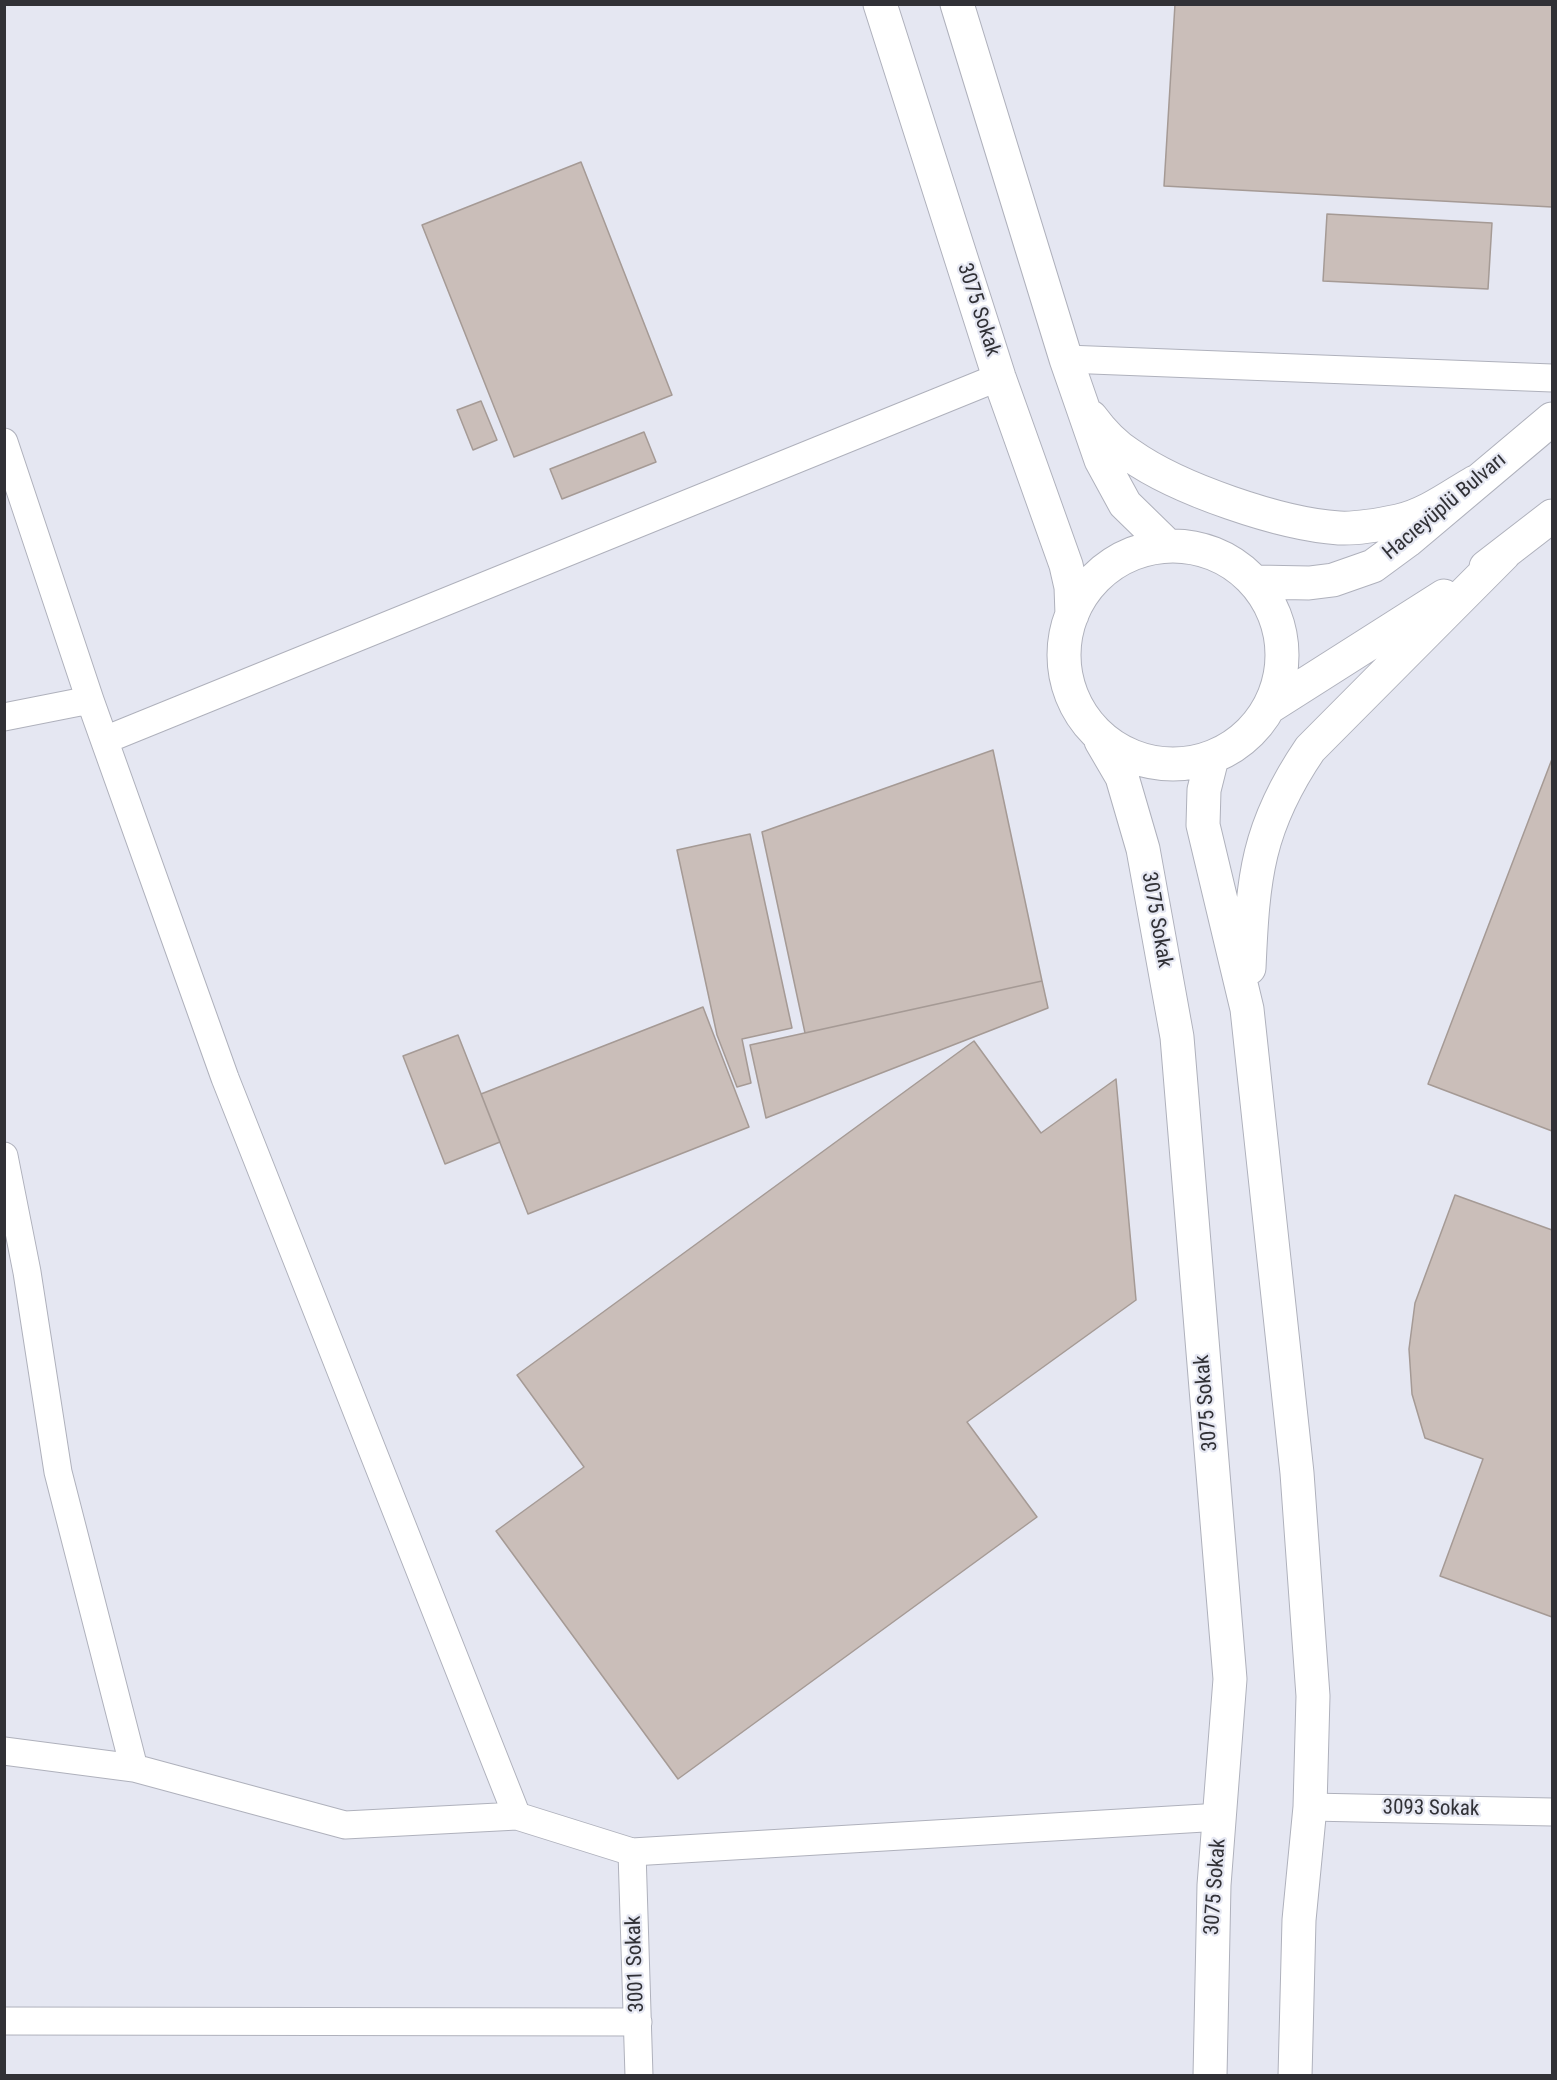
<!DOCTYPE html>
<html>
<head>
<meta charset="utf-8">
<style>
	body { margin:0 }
	#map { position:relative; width:1557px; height:2080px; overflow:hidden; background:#e5e7f2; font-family:"Roboto Condensed",sans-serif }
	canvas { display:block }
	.frame { position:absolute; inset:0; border:6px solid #313136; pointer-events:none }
</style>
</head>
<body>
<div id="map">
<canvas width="1557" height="2080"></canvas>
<div class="frame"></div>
</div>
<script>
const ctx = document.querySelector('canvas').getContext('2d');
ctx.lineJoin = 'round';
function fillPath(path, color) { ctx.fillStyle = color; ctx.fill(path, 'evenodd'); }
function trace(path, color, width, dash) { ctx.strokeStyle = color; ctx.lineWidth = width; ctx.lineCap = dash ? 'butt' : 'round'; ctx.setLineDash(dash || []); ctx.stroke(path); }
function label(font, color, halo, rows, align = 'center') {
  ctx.font = font + ' "Roboto Condensed",sans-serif'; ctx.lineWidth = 4.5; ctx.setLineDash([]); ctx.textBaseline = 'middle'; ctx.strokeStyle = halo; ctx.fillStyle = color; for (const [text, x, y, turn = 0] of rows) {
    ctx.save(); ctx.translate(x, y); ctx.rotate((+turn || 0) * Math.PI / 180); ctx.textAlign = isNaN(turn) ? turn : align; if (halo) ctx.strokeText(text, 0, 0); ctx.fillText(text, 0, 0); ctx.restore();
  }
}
const building = new Path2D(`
	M1175,4H1552V207L1164,186Z
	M581,162L672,395L514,457L422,225Z
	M1327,214L1492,223L1488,289L1323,281Z
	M481,401L497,440L473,450L457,410Z
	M644,432L656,462L562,499L550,469Z
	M993,750L1042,981L805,1033L762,832Z
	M1552,759V1131L1428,1084Z
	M750,834L792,1028L742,1039L751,1083L737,1087L717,1035L677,850Z
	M1042,981L1048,1008L766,1118L750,1045Z
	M703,1007L749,1127L528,1214L481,1094Z
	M458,1035L500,1142L445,1164L403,1056Z
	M974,1041L1041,1133L1116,1079L1136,1300L967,1422L1037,1517L678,1779L496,1531L584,1467L517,1375Z
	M1455,1195L1552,1230V1617L1440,1576L1483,1459L1425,1438L1412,1394L1409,1349L1415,1303Z`);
const street = new Path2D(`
	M1066,359L1552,378
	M4,442L90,700L225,1078L517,1816
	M4,717L90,700
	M105,740L999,377
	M4,1156L27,1272L58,1472L134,1768
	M4,1751L134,1768L345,1825L517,1816L632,1852L1221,1817
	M1310,1807L1552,1812
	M632,1852L639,2076
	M4,2021L638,2022`);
const secondary = new Path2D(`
	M880,4L999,377L1066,565L1071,587L1072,615
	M957,4L1066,359L1101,460L1125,504L1167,545
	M1091,417C1102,432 1114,445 1130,455C1178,489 1280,524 1339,528C1358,529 1379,525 1398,521C1426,515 1451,496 1475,482
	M1064 655a109 109 0 1 1 218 0a109 109 0 1 1-218 0Z
	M1486,567L1552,516
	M1257,582L1309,583L1333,580L1373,566L1407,541L1552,419
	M1271,706L1444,596
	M1101,741L1122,777L1143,849L1177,1037L1230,1679L1214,1885L1210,2076
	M1212,758L1204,790L1203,825L1247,1009L1297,1473L1313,1696L1310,1807L1299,1920L1295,2076
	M1249,968C1253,877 1257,827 1310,749L1504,554`);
const streetNames = [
	["3075 Sokak",978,310,72],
	["Hacıeyüplü Bulvarı",1445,507,-40],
	["3075 Sokak",1156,920,80],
	["3075 Sokak",1207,1403,-95],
	["3093 Sokak",1431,1809,1],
	["3075 Sokak",1216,1887,-86],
	["3001 Sokak",636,1964,-92]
];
fillPath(building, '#cabeb9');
trace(building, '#a59a95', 1.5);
trace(street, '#afb1bc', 29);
trace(secondary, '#afb1bc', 35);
trace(street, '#fff', 27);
trace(secondary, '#fff', 33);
label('21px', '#313136', '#e5e7f2', streetNames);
</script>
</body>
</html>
